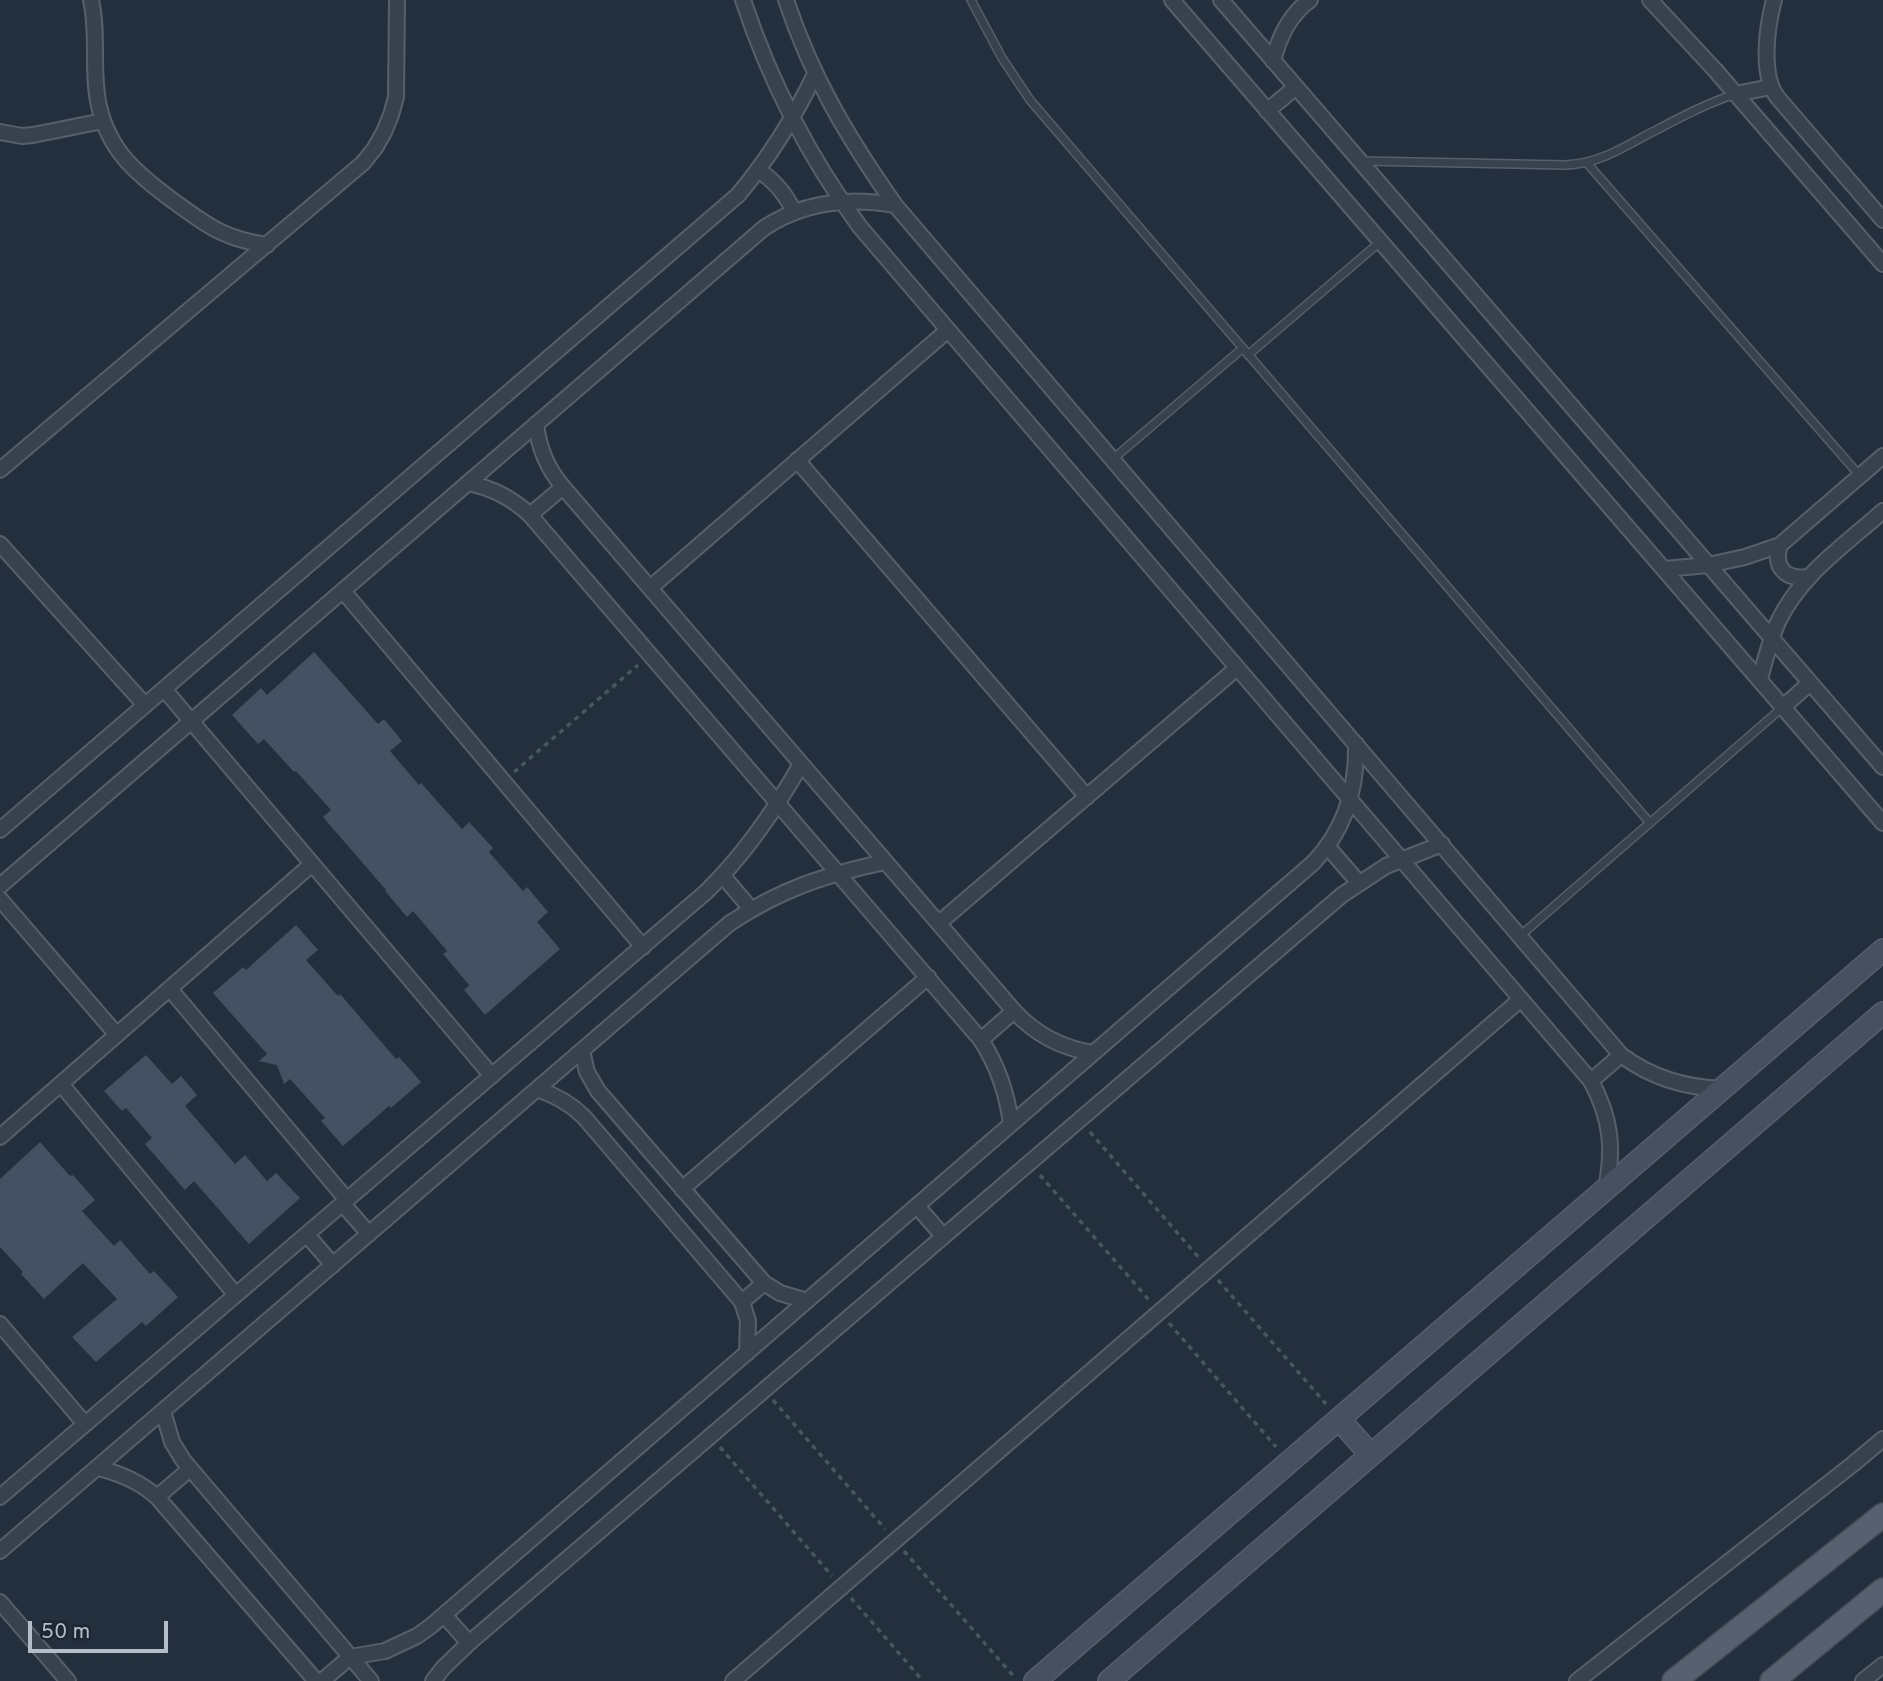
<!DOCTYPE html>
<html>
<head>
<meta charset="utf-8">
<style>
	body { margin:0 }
	#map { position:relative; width:1883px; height:1681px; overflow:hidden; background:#242f3e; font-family:Overpass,sans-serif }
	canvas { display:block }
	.scale { position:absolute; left:28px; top:1621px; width:140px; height:32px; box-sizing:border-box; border:4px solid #b4bcc9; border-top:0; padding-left:9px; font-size:21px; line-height:24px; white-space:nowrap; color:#b4bcc9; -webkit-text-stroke:5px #1d2633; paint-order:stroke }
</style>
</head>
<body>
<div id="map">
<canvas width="1883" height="1681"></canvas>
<div class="scale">50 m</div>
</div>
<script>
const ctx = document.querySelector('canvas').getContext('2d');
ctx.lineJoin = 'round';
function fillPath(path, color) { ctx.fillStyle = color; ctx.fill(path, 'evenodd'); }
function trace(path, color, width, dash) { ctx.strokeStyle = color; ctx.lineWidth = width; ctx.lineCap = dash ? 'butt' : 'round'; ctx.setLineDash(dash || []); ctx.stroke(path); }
const building = new Path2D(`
	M314,652L378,724L384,719L402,741L390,751L419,785L421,783L462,829L469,822L493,848L489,852L523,891L527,887L548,912L537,922L560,949L485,1015L464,990L469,985L443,954L447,951L413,911L407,917L385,891L386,890L323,817L331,810L296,771L294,772L264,739L258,744L232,715L261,688L267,695Z
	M296,925L318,950L306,960L338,996L340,994L396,1059L399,1057L421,1082L391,1108L389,1106L343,1146L321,1121L325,1118L290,1079L284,1084L277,1065L259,1061L267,1054L213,993L243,967L246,970Z
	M146,1055L172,1084L181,1076L197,1095L185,1106L235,1164L245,1155L267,1181L276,1173L300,1198L249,1244L194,1181L185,1190L145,1144L152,1138L126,1108L122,1111L104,1091Z
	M40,1142L70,1176L73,1175L95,1200L82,1211L114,1246L120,1240L150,1274L154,1271L178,1297L146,1326L142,1322L96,1362L72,1337L117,1299L83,1263L44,1299L21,1274L23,1272L0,1247V1179Z`);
const path = new Path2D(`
	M514,772L638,665
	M1090,1132L1200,1259
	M1040,1175L1150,1301
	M1218,1280L1326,1404
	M1169,1323L1276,1447
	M773,1400L885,1529
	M720,1447L832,1576
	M904,1551L1016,1679
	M851,1598L923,1681`);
const lane = new Path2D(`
	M971,0L1002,58L1030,100L1650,823
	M1363,161L1565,165C1594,164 1616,152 1641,138C1672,122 1702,105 1735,94
	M1587,163L1860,476
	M1248,355L1380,242
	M1113,459L1243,348
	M1520,936L1783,707`);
const street = new Path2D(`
	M91,0C99,35 91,71 99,106C109,151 137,174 172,200C206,225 224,239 267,245
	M743,0C770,82 809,157 860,227L1591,1081C1611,1118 1614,1148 1606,1189
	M786,0C812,78 848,138 895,205L1621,1055C1652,1078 1684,1087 1721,1089
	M1172,0L1883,823
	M1221,0L1883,767
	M1650,0L1715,70L1883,264
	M1774,0C1767,26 1760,76 1778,98L1883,220
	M1273,61C1279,37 1289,15 1310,0
	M1735,94L1771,87
	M1267,111L1296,87
	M0,132L22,136L33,135L103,121
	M758,170C775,181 786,194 794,212
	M536,424C539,449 547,468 563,487L1014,1011C1036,1035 1061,1048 1093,1053
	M797,460L1087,797
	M0,470L363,163L375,148L384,132L391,115L396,97L397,0
	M468,483C493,488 512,498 530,515L981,1040C998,1066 1007,1093 1011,1124
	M530,515L563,487
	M0,544L145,705
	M1780,545C1773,567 1785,580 1808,577
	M1665,569L1708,565L1745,557L1780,545L1883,456
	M650,588L948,330
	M343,591L643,947
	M1760,679C1765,660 1770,640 1778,622C1800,575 1845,545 1883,511
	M164,689L492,1076
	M1783,707L1810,683
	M0,830L738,195C769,158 794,118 815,74
	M1327,846L1359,883
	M723,876L751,909
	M0,886L764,228C803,202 849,197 895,205
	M0,899L117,1035
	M939,923L1237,668
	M170,989L347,1200
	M981,1040L1014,1011
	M582,1051L587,1072L598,1091L764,1283L780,1293L807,1301
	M1591,1081L1621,1055
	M61,1084L236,1295
	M537,1089C555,1095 570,1103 584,1117L742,1302L748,1321L747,1353
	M0,1137L312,864
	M682,1189L928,977
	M343,1204L369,1234
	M917,1206L943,1236
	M307,1235L333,1265
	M742,1302L764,1283
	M0,1324L85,1424
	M163,1411L172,1442L183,1460L371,1681
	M97,1468C120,1473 139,1481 157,1497L316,1681
	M0,1497L706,892C745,854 774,812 801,764
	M157,1497L190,1469
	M0,1551L730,923C783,888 825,875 885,862
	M0,1602L68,1681
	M444,1615L469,1643
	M322,1681L350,1657L385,1651L417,1636L431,1626L1313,863C1345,830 1357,789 1356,744
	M433,1681L443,1668L469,1643L1342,895L1386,866L1442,844
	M733,1681L1521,999
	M1577,1681L1853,1464L1883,1439
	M1863,1681L1883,1665`);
const secondary = new Path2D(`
	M1339,1419L1370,1454
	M1035,1681L1883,950
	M1109,1681L1883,1013`);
const primary = new Path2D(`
	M1674,1681L1883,1515
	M1772,1681L1883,1590`);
fillPath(building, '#455162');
trace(lane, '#565f6c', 10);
trace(street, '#565f6c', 18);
trace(secondary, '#565f6c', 24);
trace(primary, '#414a57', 26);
trace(path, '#44595c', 3.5, [5, 5]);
trace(lane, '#38414e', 7);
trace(street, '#38414e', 14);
trace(secondary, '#465061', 21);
trace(primary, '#56606e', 23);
</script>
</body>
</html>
